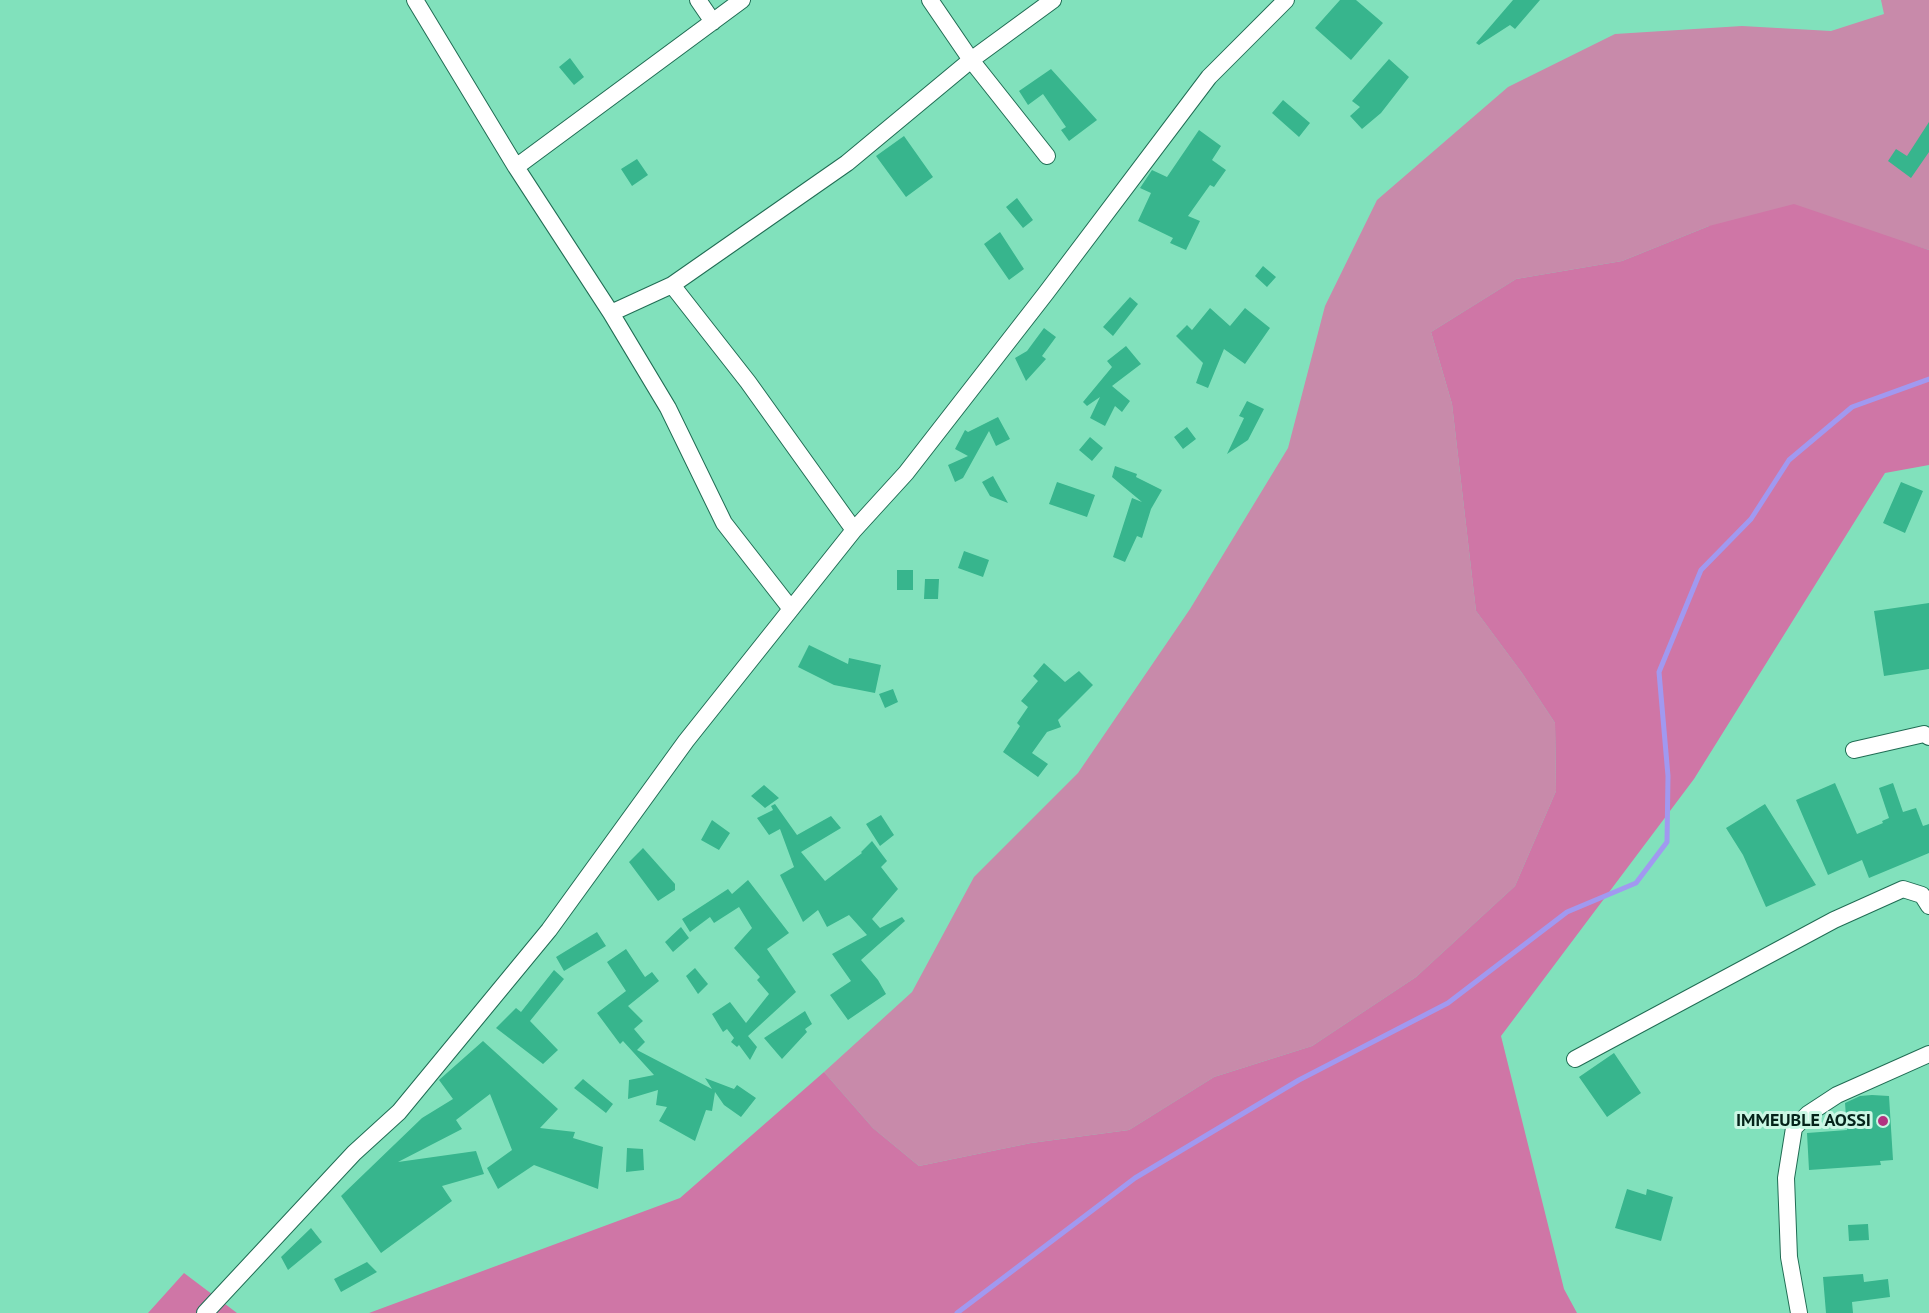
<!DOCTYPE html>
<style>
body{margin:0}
canvas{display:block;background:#81e1bc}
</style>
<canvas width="1929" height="1313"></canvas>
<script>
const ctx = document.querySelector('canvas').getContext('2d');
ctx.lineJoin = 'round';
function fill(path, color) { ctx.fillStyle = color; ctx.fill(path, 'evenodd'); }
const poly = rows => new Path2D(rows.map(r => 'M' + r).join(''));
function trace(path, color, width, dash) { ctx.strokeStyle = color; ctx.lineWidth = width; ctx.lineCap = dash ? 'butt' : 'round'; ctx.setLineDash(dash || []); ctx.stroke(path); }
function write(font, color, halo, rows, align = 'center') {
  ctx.font = font + ' "PT Sans",sans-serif'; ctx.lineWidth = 6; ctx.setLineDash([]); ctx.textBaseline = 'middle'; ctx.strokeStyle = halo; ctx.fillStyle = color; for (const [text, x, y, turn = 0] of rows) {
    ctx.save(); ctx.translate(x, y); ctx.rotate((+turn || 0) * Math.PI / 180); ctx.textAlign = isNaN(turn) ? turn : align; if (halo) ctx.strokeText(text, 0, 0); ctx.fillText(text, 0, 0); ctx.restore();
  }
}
const green = poly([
 [1881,0,1929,0,1929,250,1872,232,1709,226,1622,261,1516,279,1431,332,1452,404,1476,611,1522,673,1555,723,1556,791,1515,886,1416,977,1312,1046,1214,1077,1129,1130,1031,1143,919,1166,873,1128,824,1072,912,992,974,877,1078,773,1190,609,1288,448,1325,306,1377,200,1508,87,1615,34,1742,26,1831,31,1884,14]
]);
const forest = poly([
 [1794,204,1929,250,1929,465,1885,473,1694,779,1501,1036,1564,1289,1577,1313,369,1313,680,1198,824,1072,873,1128,919,1166,1031,1143,1129,1130,1214,1077,1312,1046,1416,977,1515,886,1556,791,1555,723,1522,673,1476,611,1452,404,1431,332,1516,279,1622,261,1709,226],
 [184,1273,237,1313,148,1313]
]);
const stream = poly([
 [957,1313,1135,1178,1299,1080,1448,1003,1567,912,1636,883,1667,842,1668,776,1659,672,1701,570,1751,519,1789,460,1852,407,1929,379]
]);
const building = poly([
 [1340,0,1356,0,1383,23,1351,60,1315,28],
 [1513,0,1540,0,1515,29,1510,25,1479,45,1476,43],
 [570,58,584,77,574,85,559,67],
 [1389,59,1409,77,1381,113,1362,129,1350,116,1360,107,1352,101],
 [1051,69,1097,120,1069,141,1061,130,1066,127,1043,94,1028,105,1019,91],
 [1283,100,1310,123,1299,137,1272,113],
 [1929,122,1929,152,1911,178,1888,161,1896,149,1907,156],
 [1199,130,1221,146,1212,160,1226,170,1214,187,1210,185,1188,216,1200,221,1186,250,1170,243,1173,238,1138,221,1151,193,1140,188,1152,170,1167,177],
 [904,136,933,177,906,197,876,156],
 [637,159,648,175,632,186,621,169],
 [1017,198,1033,220,1023,228,1006,207],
 [1000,232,1024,269,1009,280,984,244],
 [1263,266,1276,277,1267,287,1255,276],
 [1130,297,1138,304,1113,336,1103,327],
 [1210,308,1230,326,1245,308,1270,328,1245,364,1224,349,1208,388,1196,383,1203,363,1176,336,1187,325,1192,330],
 [1044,328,1056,337,1042,356,1046,359,1026,381,1015,358,1027,351],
 [1126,346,1141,364,1112,386,1130,401,1122,412,1115,406,1105,426,1090,418,1100,397,1087,406,1083,402,1112,367,1107,361],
 [1247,401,1264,409,1248,440,1227,454,1244,418,1239,416],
 [998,417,1010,439,996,446,989,431,963,478,955,482,948,465,968,456,955,449,965,430,968,432],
 [1187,427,1196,439,1183,449,1174,437],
 [1090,437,1103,448,1092,461,1079,450],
 [1115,466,1137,474,1136,477,1162,490,1151,509,1142,538,1137,536,1125,562,1113,557,1132,498,1142,502,1112,477],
 [993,476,1008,503,990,496,982,482],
 [1057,482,1095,495,1087,517,1049,504],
 [1901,482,1923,491,1905,533,1883,523],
 [964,551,989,560,983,577,958,568],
 [897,570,913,570,913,590,897,590],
 [925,579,939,579,938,599,924,599],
 [1929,603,1929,669,1884,676,1874,611],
 [809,645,848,664,849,658,881,665,875,693,834,685,798,667],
 [1044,663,1065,682,1079,671,1093,685,1058,720,1061,727,1047,732,1032,753,1048,764,1038,777,1003,752,1020,726,1017,723,1028,707,1021,701,1038,681,1033,676],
 [893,689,898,702,885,708,879,694],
 [1835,783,1857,834,1883,823,1882,821,1889,818,1879,788,1893,783,1903,812,1916,808,1923,826,1929,824,1929,853,1869,878,1862,860,1828,875,1796,800],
 [764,785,779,798,765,808,751,796],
 [775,804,797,835,831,816,841,828,801,852,825,881,862,853,861,852,872,841,887,861,881,867,898,889,872,919,880,928,902,917,905,921,861,960,878,980,886,994,848,1020,830,995,851,981,832,954,867,935,849,915,827,927,818,910,803,922,780,875,794,867,780,829,769,835,757,818,773,810,771,806],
 [1765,804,1816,885,1766,907,1743,855,1726,828],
 [881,815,894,835,880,846,866,824],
 [712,820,730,833,719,850,701,840],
 [643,848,675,884,675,890,658,901,629,862],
 [748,880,789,933,767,949,796,992,748,1036,757,1047,750,1060,739,1045,737,1047,731,1042,734,1038,727,1029,723,1032,712,1014,730,1002,746,1023,769,994,757,980,760,977,734,948,752,928,739,907,714,923,710,917,690,932,682,919,728,889,732,894],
 [681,927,689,938,673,952,665,942],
 [597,932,606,946,564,971,556,957],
 [626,949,645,977,652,972,659,981,628,1006,643,1021,634,1029,645,1042,637,1050,712,1089,705,1078,734,1089,737,1085,756,1098,741,1117,724,1105,715,1092,712,1111,706,1110,695,1141,659,1121,667,1107,656,1105,658,1090,628,1099,629,1080,654,1075,623,1041,620,1044,597,1013,626,991,607,962],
 [695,968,708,984,698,994,686,976],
 [554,970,564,979,530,1021,558,1050,543,1064,496,1028,516,1008,521,1012],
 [805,1011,812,1024,805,1029,807,1032,782,1059,764,1038],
 [483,1041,558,1109,540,1128,575,1132,573,1138,603,1147,598,1189,534,1165,498,1189,487,1168,512,1150,490,1094,456,1120,462,1129,398,1162,476,1151,484,1174,442,1186,452,1201,381,1253,341,1196,422,1118,453,1099,439,1080],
 [1614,1053,1641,1093,1607,1117,1579,1077],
 [583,1079,613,1104,606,1113,574,1088],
 [1872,1095,1889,1096,1893,1160,1880,1161,1881,1165,1809,1170,1807,1133,1847,1130,1845,1103,1860,1096],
 [627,1148,643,1149,644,1170,626,1172],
 [1627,1189,1646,1195,1647,1189,1673,1197,1661,1241,1615,1228],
 [1868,1224,1869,1240,1849,1241,1848,1225],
 [311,1228,322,1242,288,1270,281,1257],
 [367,1262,377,1272,341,1292,334,1279],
 [1863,1274,1864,1282,1888,1279,1890,1297,1852,1302,1853,1313,1826,1313,1823,1277]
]);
const minor = poly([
 [415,0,516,167,611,313,668,408,724,523,791,609],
 [698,0,713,22],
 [930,0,971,60,1047,156],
 [516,167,742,0],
 [672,285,748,382,854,530],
 [611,313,672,285,847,163,971,60,1053,0],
 [1854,750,1924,734,1929,737],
 [1575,1059,1834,920,1903,889,1922,895,1929,906],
 [205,1313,354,1153,399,1112,549,930,686,741,854,530,906,473,1046,293,1209,77,1286,0],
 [1799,1313,1789,1257,1786,1178,1794,1128,1808,1114,1837,1095,1929,1054]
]);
const markers = [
 [1883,1121,6,"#b23381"]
];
const poiNames = [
 ["IMMEUBLE AOSSI",1871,1121]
];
fill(green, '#c88aaa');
fill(forest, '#cf76a6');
trace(stream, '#a199f0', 5);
fill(building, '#37b58d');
trace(minor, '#206d54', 18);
trace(minor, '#fff', 16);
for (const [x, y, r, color] of markers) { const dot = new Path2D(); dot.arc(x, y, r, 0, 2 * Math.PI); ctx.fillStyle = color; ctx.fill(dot); trace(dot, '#caf7e4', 2); }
write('bold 18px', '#042319', '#caf7e4', poiNames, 'right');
</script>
